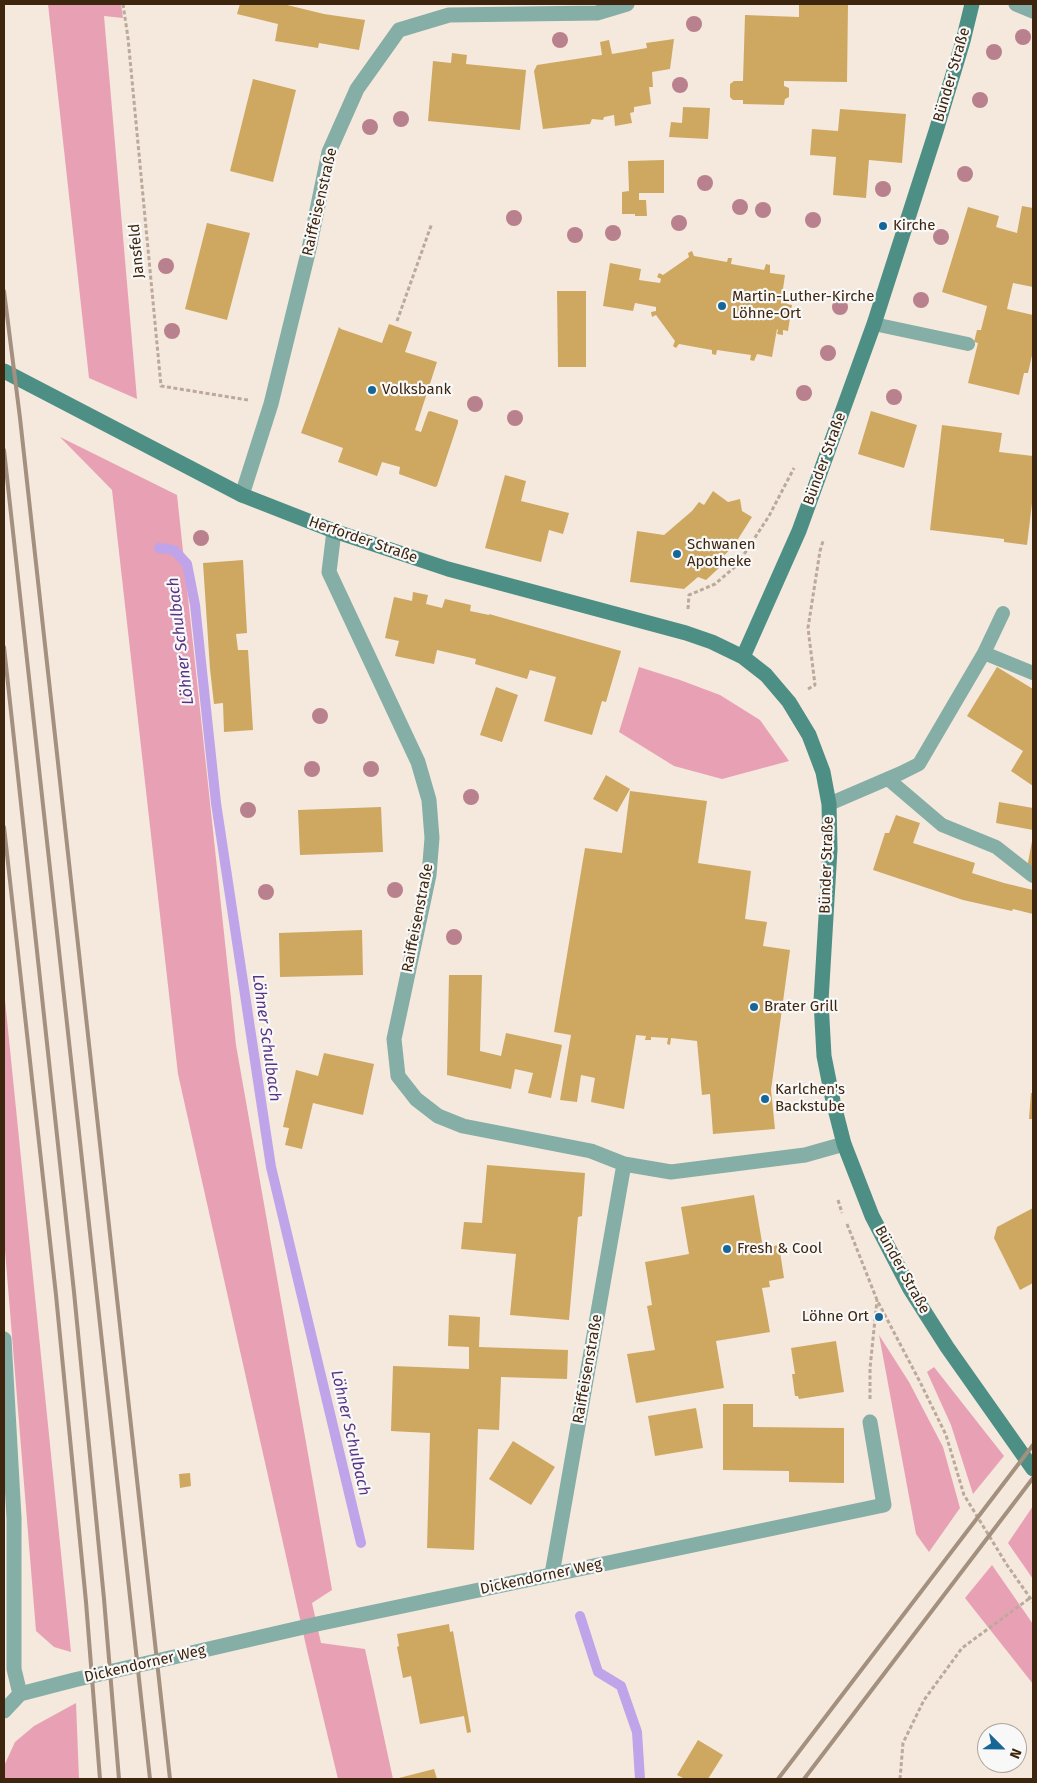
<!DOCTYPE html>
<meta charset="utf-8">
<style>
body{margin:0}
#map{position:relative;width:1037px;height:1783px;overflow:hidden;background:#f5e8dd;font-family:"Fira Sans",sans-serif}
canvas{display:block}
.frame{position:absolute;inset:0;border:5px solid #3e250d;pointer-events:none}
.north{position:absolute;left:977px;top:1723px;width:50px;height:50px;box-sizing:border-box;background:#f8f8f8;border:1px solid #aea49a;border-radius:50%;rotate:113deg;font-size:14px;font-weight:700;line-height:20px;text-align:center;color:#3e250d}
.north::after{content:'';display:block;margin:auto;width:18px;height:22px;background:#166798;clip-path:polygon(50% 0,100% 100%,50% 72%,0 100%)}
</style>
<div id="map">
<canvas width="1037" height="1783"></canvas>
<div class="frame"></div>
<div class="north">N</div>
</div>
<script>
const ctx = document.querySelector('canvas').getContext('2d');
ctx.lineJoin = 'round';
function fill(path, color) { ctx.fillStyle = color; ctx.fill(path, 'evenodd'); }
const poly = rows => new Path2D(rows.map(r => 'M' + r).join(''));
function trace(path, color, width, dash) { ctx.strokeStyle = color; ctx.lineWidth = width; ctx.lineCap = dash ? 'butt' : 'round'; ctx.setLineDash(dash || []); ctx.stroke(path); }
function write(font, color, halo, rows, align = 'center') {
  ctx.font = font + ' "Fira Sans",sans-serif'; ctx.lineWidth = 4.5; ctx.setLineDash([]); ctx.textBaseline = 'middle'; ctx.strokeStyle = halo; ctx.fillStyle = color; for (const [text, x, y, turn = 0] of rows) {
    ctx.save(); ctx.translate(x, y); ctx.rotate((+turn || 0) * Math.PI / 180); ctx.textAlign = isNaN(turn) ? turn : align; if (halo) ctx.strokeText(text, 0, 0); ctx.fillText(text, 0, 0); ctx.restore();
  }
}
const green = poly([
 [48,4,121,4,123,18,104,16,137,399,89,378],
 [60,437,177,495,236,1045,332,1590,312,1603,321,1643,365,1649,393,1779,338,1779,307,1650,178,1074,112,490],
 [639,667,680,680,720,695,760,720,789,761,722,779,674,766,619,732],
 [4,991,6,1010,71,1652,54,1647,36,1631,4,1238],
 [879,1335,909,1382,943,1447,960,1508,929,1552,916,1534],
 [934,1367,1004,1456,973,1494,951,1425,927,1372],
 [1033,1506,1033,1579,1008,1543],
 [992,1565,1033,1624,1033,1684,965,1598],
 [76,1703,79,1779,4,1779,4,1766,15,1742,34,1726]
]);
const stream = poly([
 [159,548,174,550,187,564,195,605,216,803,271,1167,361,1543],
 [580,1616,598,1672,621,1686,637,1732,640,1779]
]);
const building = poly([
 [240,4,287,4,287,5,324,14,365,20,359,50,319,43,318,48,275,41,278,24,237,14],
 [799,4,848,4,847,82,784,81,784,86,789,88,789,97,785,99,784,105,743,104,743,100,733,100,730,97,730,84,734,81,743,81,745,15,799,17],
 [674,39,670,69,652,72,653,87,649,87,651,104,634,107,634,112,630,113,632,123,615,126,614,115,604,117,603,120,592,119,590,124,543,129,534,71,537,65,602,55,600,42,609,40,612,54,647,48,646,43],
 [452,53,467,55,466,64,526,70,520,130,428,121,433,61,451,63],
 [253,79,296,90,273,182,230,171],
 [683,107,710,108,708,139,669,137,671,122,682,123],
 [840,109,906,114,902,163,869,160,866,198,833,195,836,157,810,155,812,129,838,131],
 [664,160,664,193,639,193,639,200,646,200,647,216,635,216,635,214,622,214,622,192,629,191,628,161],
 [1022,206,1033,208,1033,287,1013,283,1007,309,1033,315,1033,351,1028,373,1024,373,1019,395,968,383,978,343,974,342,977,330,981,330,987,306,942,292,968,207,999,216,996,227,1017,233],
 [207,223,250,233,227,320,185,309],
 [692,251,694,256,727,262,728,258,732,258,731,264,764,270,766,264,770,265,770,273,785,275,781,303,782,304,783,299,788,299,787,304,792,305,788,331,783,330,783,335,777,334,778,330,777,329,772,357,757,354,754,361,750,360,751,355,717,350,716,355,712,354,712,350,679,344,676,348,673,346,675,341,656,315,652,317,651,312,656,311,656,307,635,303,633,311,603,306,610,263,641,269,639,280,660,283,661,279,657,277,659,273,663,275,689,257,688,253],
 [557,291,586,291,586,367,558,367],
 [389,324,412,332,405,352,437,362,415,430,421,432,428,412,430,411,458,420,458,423,437,486,435,487,399,474,400,467,382,462,377,476,338,462,343,448,301,433,339,327,341,329,382,343],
 [871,411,917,425,904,468,858,454],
 [942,425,1002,433,999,452,1033,456,1033,495,1027,545,1004,542,1004,539,930,530],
 [505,475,526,481,521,501,569,513,563,534,549,530,541,562,485,548],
 [713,491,728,502,740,499,742,511,752,517,733,547,719,560,720,567,706,580,698,577,684,589,630,582,637,531,664,535,692,511,699,502,704,505],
 [243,560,247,633,236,634,238,650,248,650,253,730,224,732,223,703,214,704,210,669,203,563],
 [413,592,428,595,426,604,442,608,445,599,471,605,470,611,489,615,489,614,621,651,606,702,602,701,592,735,544,721,556,677,530,670,527,679,475,664,476,659,437,650,434,664,395,656,399,641,385,638,394,597,412,601],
 [997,667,1033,689,1033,786,1011,771,1023,751,967,716],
 [496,687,518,695,502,742,480,735],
 [606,775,630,789,617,812,593,799],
 [630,791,707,801,698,863,751,871,745,919,767,922,763,946,790,950,771,1090,775,1129,713,1134,710,1094,702,1095,697,1041,671,1038,670,1045,667,1044,668,1038,651,1037,651,1040,645,1040,646,1036,636,1035,624,1109,591,1102,595,1078,581,1075,577,1102,560,1100,571,1035,554,1032,585,848,622,853],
 [999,802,1033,808,1033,830,996,823],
 [381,807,383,852,300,855,298,810],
 [896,815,920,823,913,843,975,863,972,873,1004,883,1033,890,1033,914,1013,909,1012,911,963,900,873,870,885,833,889,833],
 [1032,841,1033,841,1033,869,1027,868],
 [362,930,363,975,280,977,279,933],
 [449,975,482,975,480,1051,501,1056,506,1033,562,1045,551,1098,528,1093,533,1073,515,1069,511,1089,447,1075],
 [324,1053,374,1064,363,1115,313,1103,302,1149,285,1145,289,1128,283,1127,296,1070,318,1076],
 [1031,1093,1033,1093,1033,1119,1029,1119],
 [487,1165,585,1173,582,1216,578,1217,569,1320,510,1315,516,1254,461,1249,464,1222,482,1223],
 [754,1195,763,1248,779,1245,784,1278,769,1281,770,1287,762,1288,770,1332,716,1341,724,1388,636,1403,627,1354,655,1350,647,1306,652,1305,645,1262,689,1254,681,1207],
 [1033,1208,1033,1283,1020,1290,994,1238,997,1227],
 [449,1315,480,1317,479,1347,568,1350,567,1379,501,1377,499,1430,478,1429,474,1550,427,1548,430,1433,391,1431,393,1366,469,1369,469,1347,448,1346],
 [836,1341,844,1392,799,1399,798,1396,795,1396,792,1374,795,1374,791,1348],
 [723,1404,753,1404,753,1427,844,1428,844,1483,789,1482,789,1471,723,1470],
 [696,1408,703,1448,655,1456,648,1416],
 [513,1441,555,1467,531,1505,489,1479],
 [190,1473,191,1486,180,1488,179,1474],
 [449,1624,450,1632,453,1631,471,1732,467,1733,464,1716,420,1724,411,1676,403,1678,397,1647,399,1646,397,1634],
 [698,1740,723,1755,708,1779,685,1779,677,1775],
 [434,1769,437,1779,395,1779]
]);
const path = poly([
 [123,4,128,38,161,386,248,400],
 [397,321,432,223],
 [688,609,689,595,715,584,737,565,769,516,794,468],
 [808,689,815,685,808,628,820,551,823,541],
 [838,1200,842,1213],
 [847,1224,877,1300,920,1382,946,1435,964,1495,1007,1565,1033,1602],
 [870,1399,870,1368,877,1300],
 [900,1779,903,1743,924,1700,962,1648,1030,1598]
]);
const lane = poly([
 [874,324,968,344],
 [984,653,1033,673],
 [888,779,942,825,996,847,1033,876],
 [829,804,901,773,919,764,984,653,1003,613]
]);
const street = poly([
 [1016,4,1033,11],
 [242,495,271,404,309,249,329,152,357,89,399,30,449,15,597,13,627,4],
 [334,531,329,572,418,762,429,800,432,838,429,875,394,1039,398,1076,416,1099,438,1116,463,1126,591,1151,624,1164,671,1172,805,1155,844,1144],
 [4,1339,14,1518,14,1669,20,1694],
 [552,1574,624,1164],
 [4,1711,20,1694,74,1680,317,1624,884,1505,870,1422]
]);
const secondary = poly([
 [4,371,242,495,334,531,448,569,686,633,712,642,743,657,766,675,789,702,809,735,823,772,829,804,830,849,821,1001,824,1056,833,1101,844,1144,872,1216,910,1289,947,1347,1033,1469],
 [743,657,799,531,874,324,936,131,963,41,972,4]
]);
const rail = poly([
 [4,291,20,418,170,1779],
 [4,450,150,1779],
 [4,647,74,1292,104,1599,119,1779],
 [4,827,56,1295,86,1602,100,1779],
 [778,1779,1033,1445],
 [804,1779,1033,1478]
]);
const trees = [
 [694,24],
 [1023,37],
 [560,40],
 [994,52],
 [680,85],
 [980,100],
 [401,119],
 [370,127],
 [965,174],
 [705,183],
 [883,189],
 [740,207],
 [763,210],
 [514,218],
 [813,220],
 [679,223],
 [613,233],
 [575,235],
 [941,237],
 [166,266],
 [921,300],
 [840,307],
 [172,331],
 [828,353],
 [804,393],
 [894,397],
 [475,404],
 [515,418],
 [201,538],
 [320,716],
 [312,769],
 [371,769],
 [471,797],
 [248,810],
 [395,890],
 [266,892],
 [454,937]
];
const markers = [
 [883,226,5,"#166798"],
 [722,306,5,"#166798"],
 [372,390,5,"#166798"],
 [677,554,5,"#166798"],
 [754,1007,5,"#166798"],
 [765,1099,5,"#166798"],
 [727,1249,5,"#166798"],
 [879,1317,5,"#166798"]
];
const streetNames = [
 ["Bünder Straße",952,75,-74],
 ["Raiffeisenstraße",320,202,-77],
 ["Jansfeld",137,251,-95],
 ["Bünder Straße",825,459,-70],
 ["Herforder Straße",363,540,19],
 ["Bünder Straße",827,865,-88],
 ["Raiffeisenstraße",418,918,-79],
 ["Bünder Straße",902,1270,61],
 ["Raiffeisenstraße",588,1369,-80],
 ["Dickendorner Weg",541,1577,-12],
 ["Dickendorner Weg",145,1664,-13]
];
const poiNames = [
 ["Kirche",893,226],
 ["Martin-Luther-Kirche",732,297],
 ["Löhne-Ort",732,314],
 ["Volksbank",382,390],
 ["Schwanen",687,545],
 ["Apotheke",687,562],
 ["Brater Grill",764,1007],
 ["Karlchen's",775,1090],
 ["Backstube",775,1107],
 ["Fresh & Cool",737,1249],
 ["Löhne Ort",869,1317,"right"]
];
const waterNames = [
 ["Löhner Schulbach",181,641,-97],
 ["Löhner Schulbach",266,1038,82],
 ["Löhner Schulbach",350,1433,77]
];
fill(green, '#e8a1b4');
trace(stream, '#bfa4e9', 10);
fill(building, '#cea861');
trace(path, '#bbaa9b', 3, [4, 2.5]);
trace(lane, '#84aea6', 14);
trace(street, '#84aea6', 15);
trace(secondary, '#4d8f85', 15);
trace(rail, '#a3907f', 4);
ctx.fillStyle = '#b9808d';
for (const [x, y] of trees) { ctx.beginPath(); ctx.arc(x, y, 8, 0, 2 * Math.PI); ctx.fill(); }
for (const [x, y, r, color] of markers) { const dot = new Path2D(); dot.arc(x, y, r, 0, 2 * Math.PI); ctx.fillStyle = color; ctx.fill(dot); trace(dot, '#f8f8f8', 2); }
write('15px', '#3e250d', '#f8f8f8', streetNames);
write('15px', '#3e250d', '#f8f8f8', poiNames, 'left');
write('italic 16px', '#583383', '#f8f8f8', waterNames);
</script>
